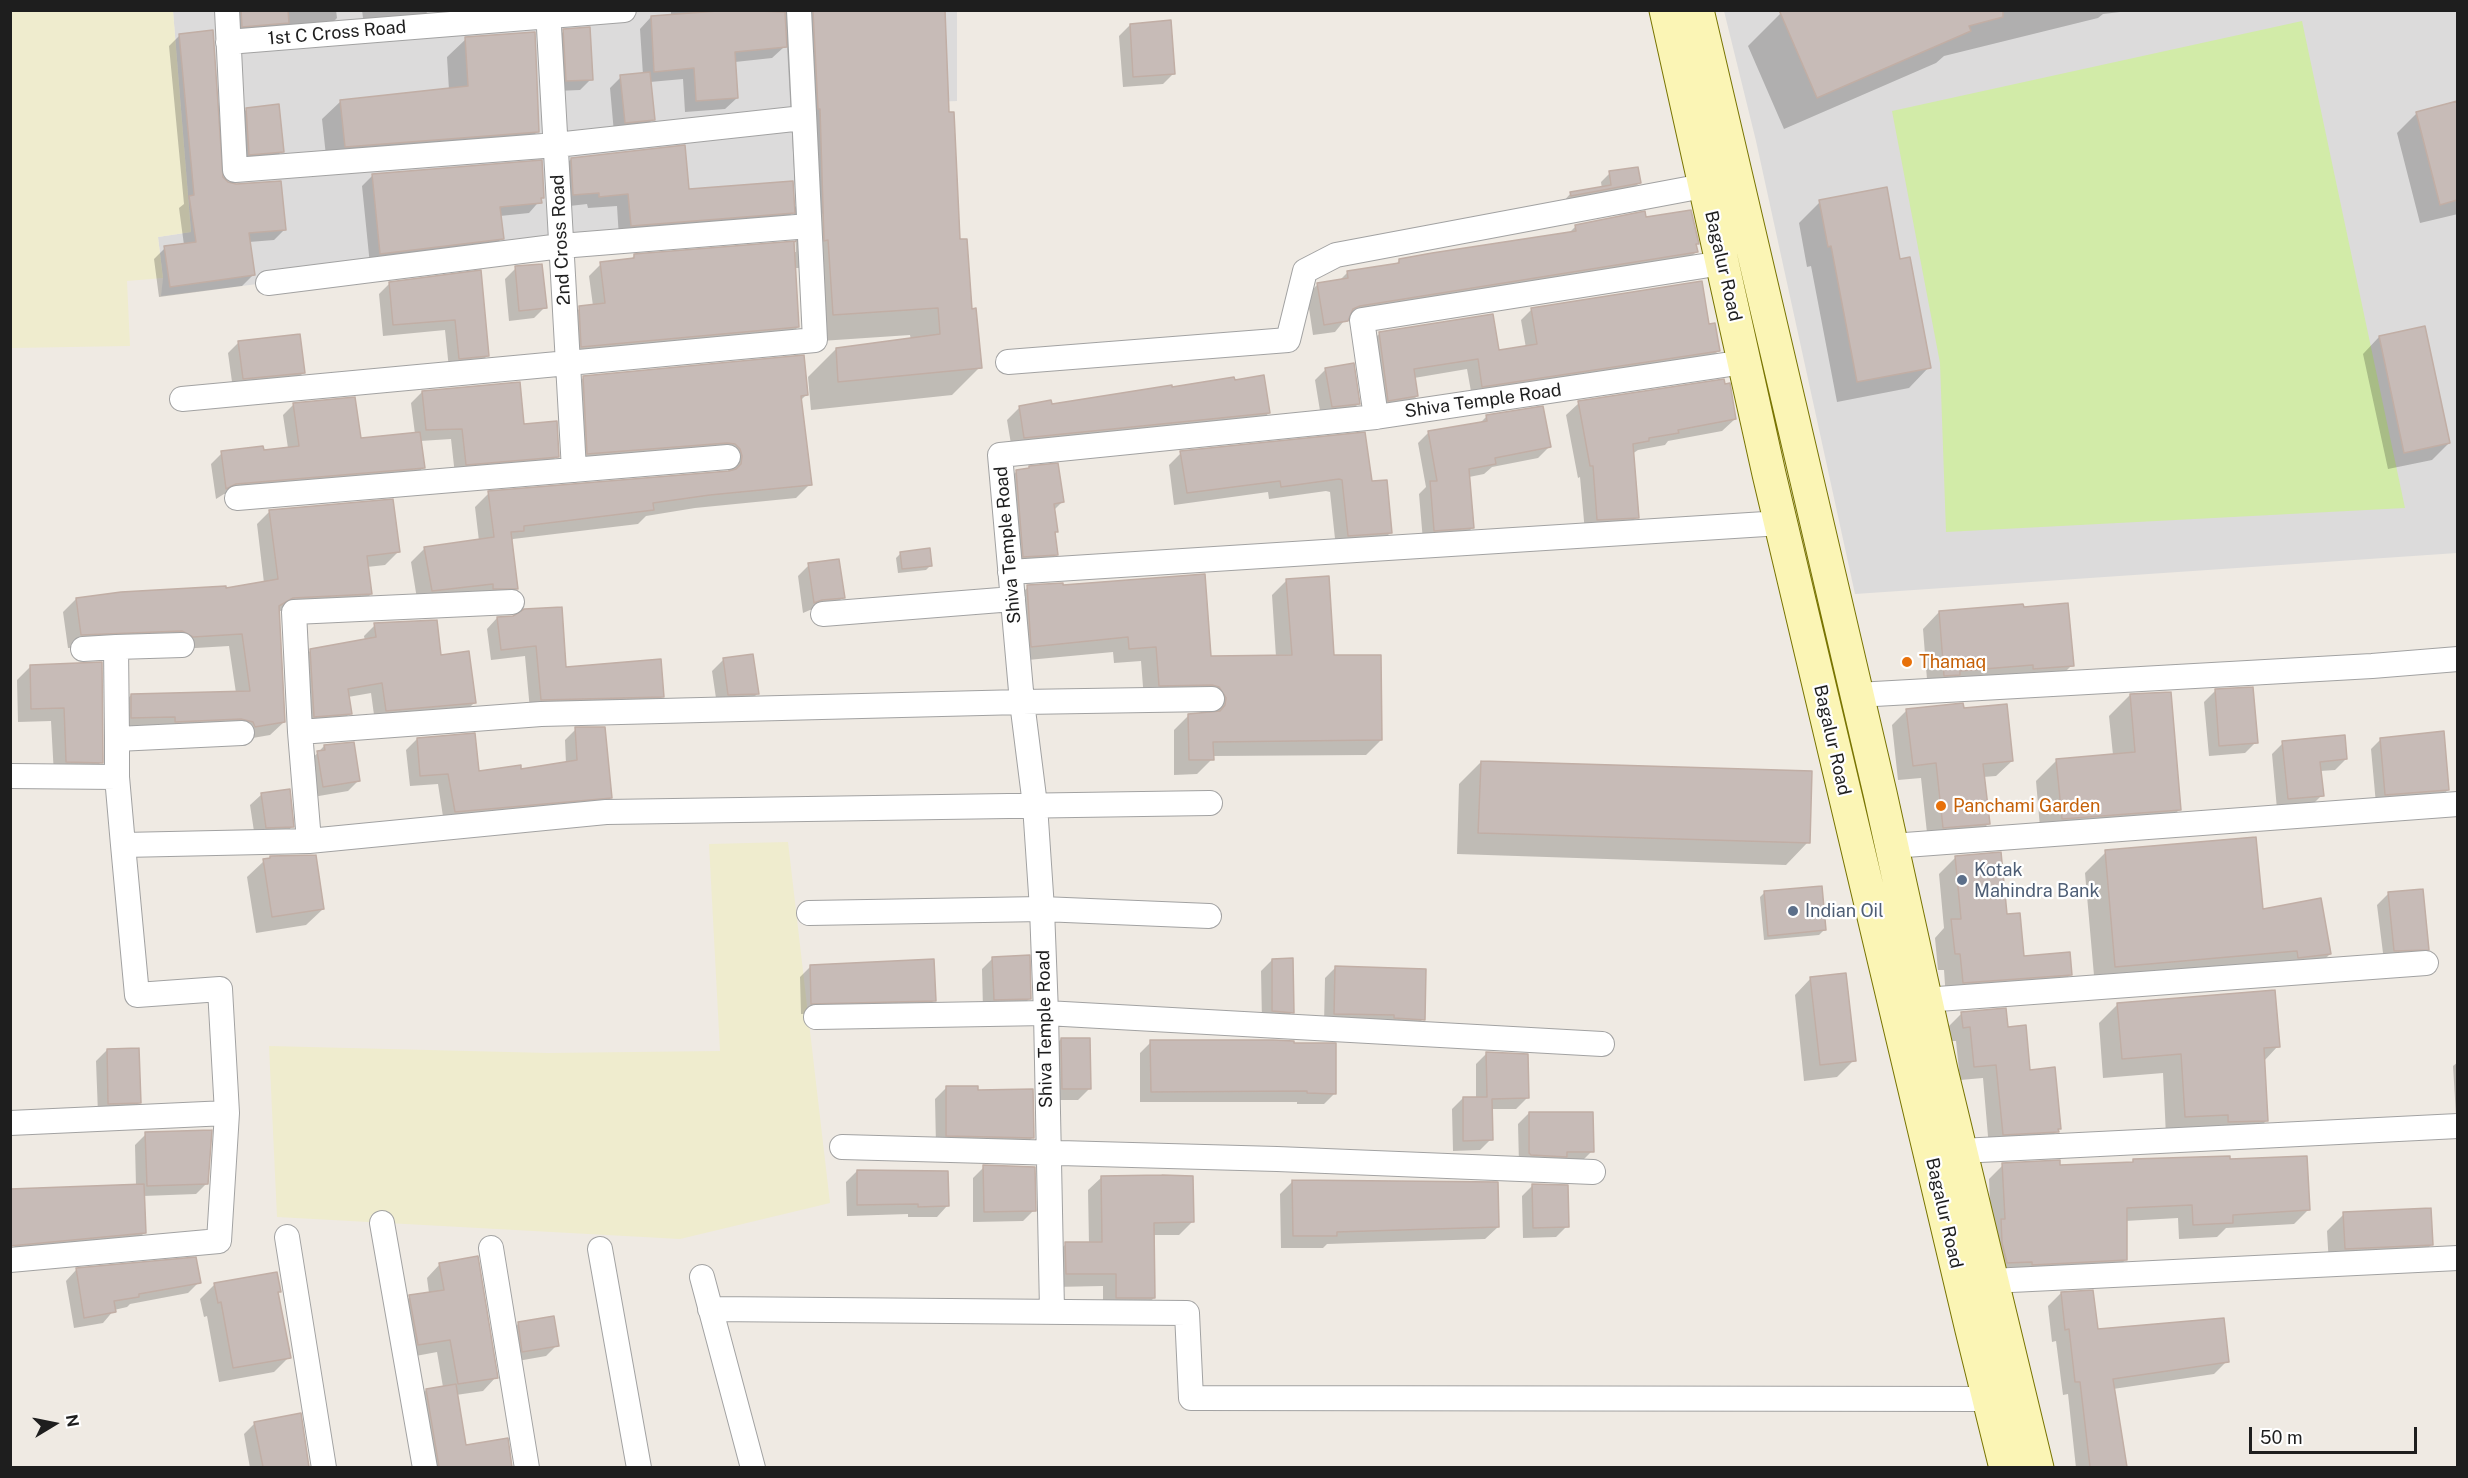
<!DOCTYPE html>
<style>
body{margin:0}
#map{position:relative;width:2468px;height:1478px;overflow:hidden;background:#efeae3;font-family:"Public Sans",sans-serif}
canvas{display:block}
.frame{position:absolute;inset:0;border:12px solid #1e1e1e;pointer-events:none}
.north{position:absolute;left:24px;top:1394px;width:60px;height:60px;-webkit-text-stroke:4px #fff;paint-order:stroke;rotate:80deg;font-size:16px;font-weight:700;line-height:24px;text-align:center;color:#1e1e1e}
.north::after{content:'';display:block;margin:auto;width:21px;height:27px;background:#1e1e1e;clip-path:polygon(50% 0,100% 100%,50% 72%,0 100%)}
.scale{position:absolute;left:2249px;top:1427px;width:168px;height:27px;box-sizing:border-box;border:3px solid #1e1e1e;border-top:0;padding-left:8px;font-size:18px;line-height:21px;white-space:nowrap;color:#1e1e1e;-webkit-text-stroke:4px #fff;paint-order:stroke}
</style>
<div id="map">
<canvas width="2468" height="1478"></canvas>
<div class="frame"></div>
<div class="north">N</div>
<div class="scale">50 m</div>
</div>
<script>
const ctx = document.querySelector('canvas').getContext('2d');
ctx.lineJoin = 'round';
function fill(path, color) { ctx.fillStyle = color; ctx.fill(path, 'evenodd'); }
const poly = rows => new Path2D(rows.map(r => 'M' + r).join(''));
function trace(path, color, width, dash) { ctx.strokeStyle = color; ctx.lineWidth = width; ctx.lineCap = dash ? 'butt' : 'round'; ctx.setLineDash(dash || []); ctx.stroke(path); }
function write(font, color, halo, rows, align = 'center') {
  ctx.font = font + ' "Public Sans",sans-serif'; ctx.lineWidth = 4.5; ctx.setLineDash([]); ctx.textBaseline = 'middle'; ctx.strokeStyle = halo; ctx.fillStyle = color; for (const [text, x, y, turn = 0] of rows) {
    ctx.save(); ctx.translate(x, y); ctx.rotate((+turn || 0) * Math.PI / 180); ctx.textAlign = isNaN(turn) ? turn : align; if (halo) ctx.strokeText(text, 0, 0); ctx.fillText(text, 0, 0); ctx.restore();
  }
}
const residential = poly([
 [173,11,957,11,957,101,820,107,828,213,161,296,163,278,158,237,191,232],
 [1724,11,2457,11,2457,553,1855,594,1756,141]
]);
const farmland = poly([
 [10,11,173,11,191,232,158,237,163,278,127,281,130,346,11,348],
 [788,842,830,1203,680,1239,277,1217,269,1046,548,1053,720,1051,709,844]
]);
const grass = poly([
 [2302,21,2405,508,1946,532,1940,363,1892,111]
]);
const shadow = poly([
 [224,10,336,10,337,18,325,30,231,37],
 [362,10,429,10,420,20,364,26],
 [671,10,781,10,784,47,772,58,735,62,737,98,725,109,685,112,683,79,650,82,653,119,642,130,614,133,610,88,621,77,643,75,640,29,651,17,671,16],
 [785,10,944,10,948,114,959,241,980,367,952,395,811,410,808,377,836,349,911,340,910,335,806,342,801,268,795,268,798,327,786,339,570,359,568,320,580,308,593,306,589,276,601,264,630,260,634,256,796,252,794,211,781,225,619,238,617,206,588,208,587,204,561,207,559,172,571,159,688,190,793,209,796,206],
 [1788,10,2138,10,2103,14,2098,18,1944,56,1936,63,1784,129,1748,46,1781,13],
 [1130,25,1174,73,1163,84,1123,87,1119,36],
 [564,31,591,79,580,90,556,91,553,42],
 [180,35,221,178,285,229,274,240,249,242,253,275,242,286,159,297,154,259,165,248,184,245,179,208,184,204,169,46],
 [466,39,538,131,519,150,327,165,322,119,341,101,449,90,447,57],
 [2458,103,2458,214,2420,223,2397,133,2417,113],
 [247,109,282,151,271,162,238,165,236,120],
 [1610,173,1639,183,1630,192,1562,203,1571,193,1602,189,1601,182],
 [373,175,543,197,529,213,500,216,502,238,491,249,370,265,362,186],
 [1820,202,1899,261,1929,367,1909,388,1837,402,1811,266,1807,267,1799,223],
 [1645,219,1697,243,1695,246,1696,252,1685,263,1348,316,1335,332,1313,335,1307,295,1318,284,1340,280,1348,272,1395,265,1399,261,1568,234,1576,226],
 [516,268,545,307,534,318,509,321,505,279],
 [480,272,488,355,477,366,449,369,445,330,383,336,379,294,390,283],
 [1532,309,1708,325,1718,351,1707,362,1472,397,1467,369,1414,378,1417,396,1406,407,1378,411,1369,344,1380,333,1497,352,1526,348,1521,320],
 [2379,337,2449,443,2432,460,2388,469,2363,354],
 [239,342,303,373,292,384,233,389,228,353],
 [1326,369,1358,404,1347,415,1321,417,1315,380],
 [584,377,807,394,800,401,810,484,796,498,695,508,646,516,638,524,513,539,511,542,516,589,502,603,418,605,411,562,425,548,479,541,475,507,489,493,729,473,726,464,574,468,570,392],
 [422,392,523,426,557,456,546,467,455,475,451,439,420,441,423,468,412,478,224,494,216,499,211,464,222,453,288,448,283,415,294,404,359,439,415,434,411,403],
 [1579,403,1735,419,1722,431,1668,441,1665,445,1638,450,1632,454,1637,517,1624,530,1585,532,1580,477,1578,478,1566,415],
 [1050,406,1269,413,1256,425,1012,450,1007,420,1020,407],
 [1487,416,1549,447,1538,458,1492,467,1484,474,1469,477,1472,528,1462,539,1423,541,1419,494,1426,487,1418,443,1429,432,1480,423],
 [1181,453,1371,483,1390,533,1378,545,1336,548,1330,492,1326,491,1269,499,1268,492,1174,505,1169,465],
 [1016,472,1063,501,1053,511,1057,531,1053,534,1057,554,1046,565,1013,567,1005,483],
 [270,511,399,551,385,565,367,567,371,594,358,607,279,611,284,722,270,735,241,740,118,731,118,709,131,695,236,693,229,646,179,649,168,644,68,648,63,612,76,599,224,589,264,583,257,524],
 [901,553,931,565,926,570,898,573,896,558],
 [809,565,843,597,832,608,810,610,803,613,798,576],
 [1287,580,1381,740,1366,755,1212,756,1212,759,1197,774,1174,775,1174,730,1189,715,1211,713,1204,702,1144,700,1141,661,1114,663,1113,652,1017,661,1013,602,1028,587,1210,657,1276,657,1272,595],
 [1939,612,2072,665,2055,682,1928,692,1923,629],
 [497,618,514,618,564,668,663,696,652,707,530,710,525,656,491,660,487,629],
 [375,625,440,657,474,703,463,714,375,722,371,693,348,697,350,713,339,724,303,727,300,661,311,650,365,641,364,636],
 [723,660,757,694,746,705,717,705,712,671],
 [100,664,101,762,88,775,54,775,51,721,18,722,17,680,30,667],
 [2215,691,2256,742,2245,753,2209,756,2204,702],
 [2130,695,2179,810,2158,831,2041,839,2036,781,2057,760,2113,755,2109,716],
 [1907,710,1962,710,2012,761,1996,776,1983,777,1988,824,1973,839,1928,842,1921,778,1898,780,1892,725],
 [576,729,610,797,599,808,444,823,438,784,410,786,406,750,417,739,478,773,520,771,566,764,565,740],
 [2380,740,2448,790,2438,799,2376,804,2371,749],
 [2283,743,2346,759,2335,770,2320,771,2322,795,2311,806,2277,809,2272,754],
 [324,746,359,780,348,791,313,797,307,764],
 [1481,762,1808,842,1786,865,1457,854,1459,784],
 [261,795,292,827,281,837,255,838,250,805],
 [2106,852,2261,910,2330,954,2309,975,2095,987,2085,873],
 [1956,857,2005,916,2022,958,2071,974,2054,991,1946,999,1944,970,1938,970,1935,938,1944,928,1939,874],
 [264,861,323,909,306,925,256,933,247,877],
 [1765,892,1824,930,1819,935,1764,940,1760,897],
 [2388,894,2428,949,2417,960,2384,961,2377,905],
 [993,958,1030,998,1019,1009,983,1010,982,969],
 [1272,960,1292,1012,1282,1023,1262,1022,1261,971],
 [811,966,934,1000,923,1011,801,1014,800,977],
 [1336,967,1423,1019,1412,1030,1324,1024,1325,978],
 [1811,978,1854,1060,1837,1077,1804,1081,1795,995],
 [2118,1004,2278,1046,2264,1061,2267,1120,2247,1140,2166,1136,2163,1073,2103,1078,2099,1023],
 [1962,1013,2006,1028,2060,1128,2043,1145,1989,1148,1983,1078,1960,1080,1956,1041,1949,1041,1948,1027],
 [1061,1039,1089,1089,1078,1100,1051,1100,1050,1050],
 [1151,1042,1335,1093,1324,1104,1297,1104,1297,1102,1140,1102,1140,1053],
 [107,1050,140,1102,129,1113,98,1114,96,1061],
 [1487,1053,1527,1098,1516,1109,1491,1109,1491,1139,1480,1150,1453,1151,1452,1109,1463,1098,1476,1098,1476,1064],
 [2458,1062,2458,1131,2457,1131,2453,1066],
 [946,1088,977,1091,1033,1137,1022,1148,936,1146,935,1099],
 [1529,1113,1592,1151,1581,1162,1519,1164,1518,1124],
 [146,1134,207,1183,196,1194,143,1196,144,1233,133,1244,17,1254,13,1242,136,1186,135,1145],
 [2176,1159,2308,1210,2294,1224,2226,1228,2217,1237,2179,1239,2178,1218,2125,1221,2126,1259,2112,1274,1993,1277,1989,1179,2003,1165,2059,1167],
 [984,1167,1034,1210,1023,1221,973,1222,973,1178],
 [857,1171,947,1206,937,1217,908,1217,908,1214,847,1216,846,1182],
 [1102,1177,1192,1222,1179,1235,1153,1235,1154,1298,1140,1311,1103,1311,1103,1286,1053,1287,1052,1257,1066,1244,1089,1244,1088,1190],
 [1292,1182,1498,1227,1485,1239,1327,1244,1323,1248,1281,1248,1280,1194],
 [1533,1185,1567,1226,1556,1237,1523,1238,1522,1196],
 [2344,1214,2432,1244,2415,1261,2329,1265,2327,1231],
 [440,1264,496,1377,483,1391,456,1395,465,1447,506,1440,511,1468,427,1468,415,1401,426,1390,443,1387,437,1352,405,1358,396,1310,410,1297,429,1293,427,1278],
 [76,1270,199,1282,188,1293,130,1304,127,1307,114,1310,103,1323,74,1328,66,1281],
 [215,1284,279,1291,277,1293,289,1357,274,1372,219,1382,207,1316,204,1317,200,1299],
 [2061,1293,2096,1331,2227,1361,2214,1374,2113,1389,2125,1468,2076,1468,2068,1394,2063,1395,2056,1341,2052,1342,2048,1306],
 [518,1324,557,1345,546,1356,512,1362,507,1335],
 [300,1415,308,1468,250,1468,244,1434,255,1423]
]);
const building = poly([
 [241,10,288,10,289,23,242,27,241,10],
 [731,10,785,12,787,47,735,52,738,98,696,101,694,68,654,72,651,16,731,10],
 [945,10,949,112,954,112,960,239,967,239,972,309,976,308,982,368,838,382,836,348,940,334,938,308,833,315,828,240,824,241,820,109,818,109,813,11,945,10],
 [1779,10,2003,10,2003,17,1969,26,1971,31,1817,98,1779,10],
 [1171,20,1175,74,1133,77,1130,24,1171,20],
 [590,27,593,80,566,81,563,29,590,27],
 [213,30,223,177,228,182,236,184,281,181,286,230,249,233,255,275,170,287,164,246,196,242,189,196,194,195,179,34,213,30],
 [535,32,539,132,345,147,340,100,468,86,465,37,535,32],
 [650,72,655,120,625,123,620,75,650,72],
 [2457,101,2457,200,2440,205,2416,112,2457,101],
 [279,104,284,152,249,155,246,108,279,104],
 [685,145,689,189,793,181,795,213,631,226,628,194,599,197,599,193,573,195,571,158,685,145],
 [542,160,544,198,541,198,542,203,500,207,504,239,380,254,372,174,542,160],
 [1638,167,1641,183,1571,196,1570,192,1611,185,1609,171,1638,167],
 [1887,187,1900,259,1910,257,1931,368,1857,382,1831,246,1828,247,1819,200,1887,187],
 [1691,210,1699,244,1696,244,1698,252,1360,306,1353,309,1348,321,1324,325,1317,283,1348,278,1347,271,1399,263,1399,259,1432,253,1576,231,1575,225,1645,211,1646,217,1691,210],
 [796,241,794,242,799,327,581,347,579,306,605,303,600,262,634,258,634,254,796,241],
 [542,264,547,308,519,311,515,266,542,264],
 [481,270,489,356,459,359,455,320,393,325,389,282,481,270],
 [1702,281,1709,324,1715,323,1720,351,1482,387,1478,359,1414,369,1418,396,1388,401,1379,332,1493,314,1499,350,1537,344,1531,308,1702,281],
 [2425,326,2450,443,2404,453,2379,336,2425,326],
 [300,334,305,373,243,379,238,341,300,334],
 [804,355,808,395,801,396,812,485,710,495,653,503,654,510,524,526,524,531,511,532,518,589,493,589,493,584,432,591,424,547,494,537,488,491,729,471,736,469,741,464,742,456,740,449,735,444,727,443,587,454,583,376,804,355],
 [1354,363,1360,404,1332,407,1325,368,1354,363],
 [1264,375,1270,413,1024,438,1019,406,1051,400,1052,404,1172,385,1172,387,1234,377,1235,380,1264,375],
 [1724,379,1725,384,1730,383,1736,419,1678,430,1679,433,1649,438,1649,441,1633,444,1639,518,1597,520,1593,466,1590,466,1578,401,1724,379],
 [520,382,524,424,557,421,559,457,466,465,462,429,426,430,422,391,520,382],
 [355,397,361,438,420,432,425,468,236,484,226,489,221,451,263,446,264,450,299,446,293,403,355,397],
 [1543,406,1551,447,1495,458,1496,464,1469,469,1474,528,1434,531,1430,481,1437,481,1428,431,1487,421,1486,415,1543,406],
 [1365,432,1372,481,1387,480,1392,533,1348,536,1342,480,1339,479,1281,487,1280,481,1187,493,1180,451,1365,432],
 [1058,463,1064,502,1054,504,1058,532,1055,532,1058,555,1023,557,1016,470,1029,468,1029,466,1058,463],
 [393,499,400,552,367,556,372,594,293,598,279,606,285,722,255,727,253,722,241,719,175,722,175,717,131,718,131,694,250,691,242,634,193,637,182,631,81,635,76,598,121,592,226,586,226,588,278,579,269,510,393,499],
 [930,548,932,566,902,569,900,552,930,548],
 [839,559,845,598,822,600,814,603,808,563,839,559],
 [1205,574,1211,656,1292,655,1286,579,1329,576,1334,655,1381,655,1382,740,1213,742,1214,760,1189,760,1188,714,1220,711,1225,705,1226,698,1219,687,1212,685,1159,686,1156,647,1129,649,1128,637,1031,647,1027,585,1063,583,1063,585,1205,574],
 [2068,603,2074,666,2033,669,2033,665,1960,671,1960,675,1944,676,1939,611,2023,604,2024,607,2068,603],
 [562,607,566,667,661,659,664,697,541,700,536,646,501,650,497,617,513,616,524,609,562,607],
 [437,620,441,655,469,651,476,703,386,711,382,683,348,689,352,714,314,717,310,649,376,637,374,623,437,620],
 [753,654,759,694,728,695,723,658,753,654],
 [102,662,103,763,66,762,64,708,31,709,30,665,102,662],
 [2253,687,2258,743,2219,746,2215,689,2253,687],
 [2171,692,2181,810,2062,819,2056,759,2135,752,2130,694,2171,692],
 [1963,703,1964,708,2007,704,2013,761,1983,764,1990,824,1943,828,1936,763,1913,766,1906,709,1963,703],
 [575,727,605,727,612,798,455,812,448,774,420,776,417,738,475,733,479,771,521,765,521,769,577,760,575,727],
 [2444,731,2449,790,2385,795,2380,738,2444,731],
 [2345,735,2347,759,2320,762,2324,796,2288,799,2282,741,2345,735],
 [354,742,360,781,323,787,317,751,325,750,324,745,354,742],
 [1481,761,1812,771,1810,843,1478,833,1481,761],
 [290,789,294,827,266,828,261,793,290,789],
 [2256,837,2263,909,2321,898,2331,954,2298,958,2297,951,2115,967,2105,850,2256,837],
 [2001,852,2007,914,2020,913,2024,956,2070,952,2072,975,1963,983,1960,954,1955,954,1951,919,1961,919,1955,856,2001,852],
 [316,855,324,909,272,917,263,859,270,858,270,856,316,855],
 [1822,886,1826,930,1768,936,1764,891,1822,886],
 [2423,889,2429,950,2394,951,2388,892,2423,889],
 [1030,955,1031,999,994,1000,992,957,1030,955],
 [1293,958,1294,1013,1272,1011,1272,959,1293,958],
 [934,959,936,1001,811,1004,810,965,934,959],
 [1335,966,1426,969,1425,1020,1394,1018,1394,1015,1334,1014,1335,966],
 [1846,973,1856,1061,1820,1065,1810,977,1846,973],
 [2275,990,2280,1047,2264,1048,2268,1121,2228,1122,2228,1115,2185,1117,2181,1054,2122,1059,2117,1003,2275,990],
 [2006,1008,2008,1027,2026,1025,2030,1070,2055,1067,2061,1129,2058,1129,2059,1132,2003,1135,1996,1065,1974,1067,1970,1027,1963,1028,1961,1012,2006,1008],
 [1061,1038,1090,1038,1091,1089,1062,1089,1061,1038],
 [1150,1040,1273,1040,1294,1041,1294,1043,1336,1043,1336,1094,1307,1093,1307,1091,1151,1092,1150,1040],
 [139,1048,141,1103,108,1104,107,1049,139,1048],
 [1486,1052,1528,1054,1529,1098,1492,1099,1493,1140,1463,1141,1463,1097,1487,1097,1486,1052],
 [946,1086,978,1086,978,1090,1033,1089,1034,1138,946,1136,946,1086],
 [1529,1112,1593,1112,1594,1152,1567,1152,1567,1157,1531,1155,1529,1153,1529,1112],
 [212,1130,208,1184,147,1186,145,1132,212,1130],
 [2230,1156,2230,1159,2307,1156,2310,1210,2233,1215,2233,1223,2193,1225,2192,1205,2127,1208,2127,1260,2032,1265,2032,1262,2007,1263,2002,1243,2001,1219,2005,1219,2002,1163,2060,1160,2060,1165,2133,1162,2133,1159,2230,1156],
 [983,1165,1035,1167,1036,1211,984,1212,983,1165],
 [857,1170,948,1171,949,1206,918,1207,918,1204,857,1205,857,1170],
 [1162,1175,1193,1176,1194,1222,1154,1223,1155,1298,1116,1298,1116,1274,1066,1274,1065,1242,1102,1242,1101,1176,1162,1175],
 [1292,1180,1498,1182,1499,1227,1337,1232,1337,1236,1293,1236,1292,1180],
 [144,1184,146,1233,10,1246,10,1189,144,1184],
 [1532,1184,1568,1185,1569,1227,1533,1228,1532,1184],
 [2431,1208,2433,1245,2345,1249,2343,1212,2431,1208],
 [478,1256,498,1378,458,1384,450,1340,418,1345,409,1295,444,1290,439,1263,478,1256],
 [196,1257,201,1283,139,1294,139,1297,114,1301,116,1312,84,1318,76,1268,196,1257],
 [277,1272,281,1292,278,1292,291,1358,233,1368,221,1302,218,1303,214,1283,277,1272],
 [2093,1290,2098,1329,2224,1318,2229,1362,2113,1379,2127,1467,2090,1467,2080,1382,2075,1382,2069,1329,2065,1330,2061,1292,2093,1290],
 [554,1316,559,1346,522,1352,518,1322,554,1316],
 [456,1384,466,1445,508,1438,512,1467,439,1467,426,1389,456,1384],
 [301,1413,309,1467,263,1467,254,1422,301,1413]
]);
const minor = poly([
 [227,10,235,170,556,145,803,118],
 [548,10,574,470],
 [228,42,624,10],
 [268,283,561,246,809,226],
 [1008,362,1288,340,1305,271,1336,255,1719,183],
 [182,399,815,340,799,10],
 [1376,417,1362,320,1722,263],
 [237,498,728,457],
 [1010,572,1781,523],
 [823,614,1013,599],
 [116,647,182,645],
 [83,649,116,647,117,739],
 [1857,695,2372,666,2458,659],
 [300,732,294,612,512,602],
 [242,733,117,739,117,777,123,845,309,841],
 [10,776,117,777],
 [1210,803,606,812,309,841,300,732,541,714,1022,702,1212,699],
 [1892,846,2458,804],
 [809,913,1042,909,1209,916],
 [1911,1001,2426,963],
 [816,1017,1046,1013,1602,1044],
 [10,1123,227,1113,220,989,137,995,123,845],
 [842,1147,1277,1159,1593,1172],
 [1960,1151,2458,1126],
 [382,1223,425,1468],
 [287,1237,324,1468],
 [491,1248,527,1468],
 [600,1249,639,1468],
 [10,1260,219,1241,227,1113],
 [702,1277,753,1468],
 [1991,1281,2458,1258],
 [710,1309,1187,1313,1191,1398,1989,1399],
 [1052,1310,1046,1013,1042,909,1035,805,1022,702,1000,455,1376,417,1744,362]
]);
const secondary = poly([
 [1666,10,1769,474,1972,1330,2006,1468],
 [1697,10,1880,793,1941,1070,2037,1468]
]);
const markers = [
 [1907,662,6,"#e8710a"],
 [1941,806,6,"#e8710a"],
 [1962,880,6,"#5c6f8a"],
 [1793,911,6,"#5c6f8a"]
];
const streetNames = [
 ["1st C Cross Road",337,33,-5],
 ["2nd Cross Road",561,240,-93],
 ["Bagalur Road",1723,266,77],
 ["Shiva Temple Road",1483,401,-8],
 ["Shiva Temple Road",1008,545,-95],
 ["Bagalur Road",1832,740,77],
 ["Shiva Temple Road",1045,1029,-91],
 ["Bagalur Road",1944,1213,77]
];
const foodNames = [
 ["Thamaq",1919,662],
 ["Panchami Garden",1953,806]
];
const serviceNames = [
 ["Kotak",1974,870],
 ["Mahindra Bank",1974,891],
 ["Indian Oil",1805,911]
];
fill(residential, '#dcdbdb');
fill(farmland, '#efecce');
fill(grass, '#d2eba8');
fill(shadow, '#0003');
fill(building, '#c7bbb7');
trace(building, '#c1aea5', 1.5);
trace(minor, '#a2a2a2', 26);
trace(secondary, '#787402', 35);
trace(minor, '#fff', 24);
trace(secondary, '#fbf5b5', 33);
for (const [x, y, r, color] of markers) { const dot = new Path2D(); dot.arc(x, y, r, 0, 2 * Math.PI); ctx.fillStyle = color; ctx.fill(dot); trace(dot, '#fff', 2); }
write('18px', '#1e1e1e', '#fff', streetNames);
write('18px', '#c56008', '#fff', foodNames, 'left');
write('18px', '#4e5e75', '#fff', serviceNames, 'left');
</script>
